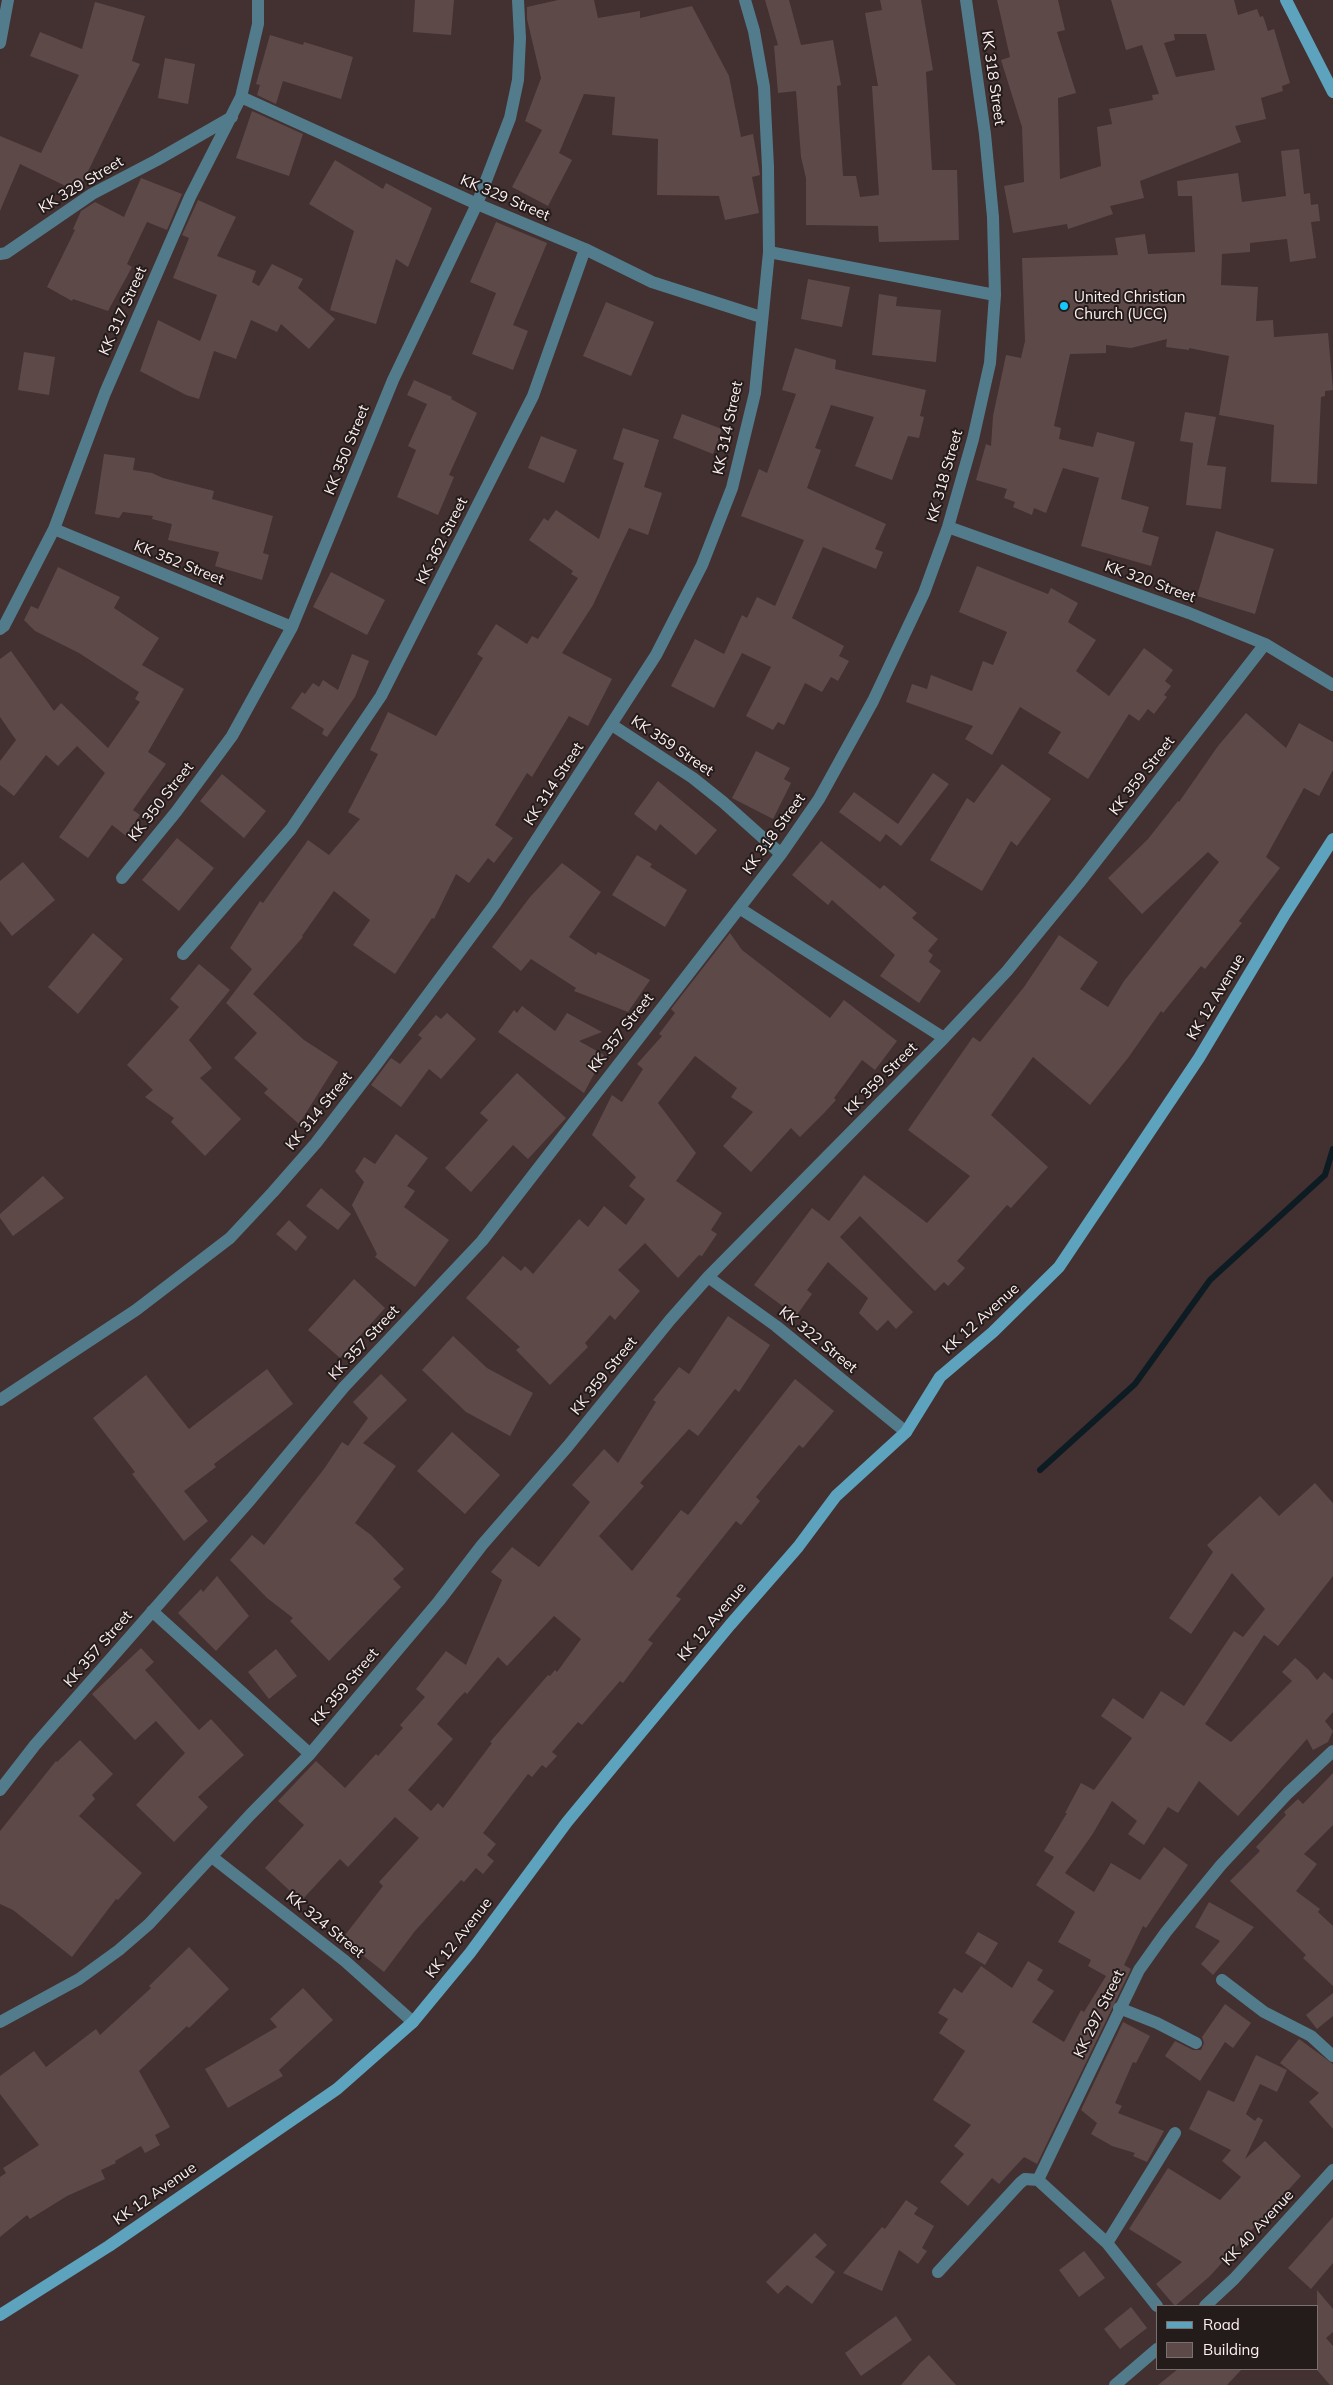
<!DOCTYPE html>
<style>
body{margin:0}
#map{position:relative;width:1333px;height:2385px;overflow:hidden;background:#433030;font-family:Mulish,sans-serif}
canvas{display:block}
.legend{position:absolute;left:1156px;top:2305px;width:162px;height:65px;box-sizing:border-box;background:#241b1b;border:1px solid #7b7070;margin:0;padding:6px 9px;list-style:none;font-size:15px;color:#fdf0ef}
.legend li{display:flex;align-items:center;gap:10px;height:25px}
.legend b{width:25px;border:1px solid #7b7070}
</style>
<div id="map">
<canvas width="1333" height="2385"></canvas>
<ul class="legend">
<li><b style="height:6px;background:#5da3bd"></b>Road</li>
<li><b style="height:14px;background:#5e4949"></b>Building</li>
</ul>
</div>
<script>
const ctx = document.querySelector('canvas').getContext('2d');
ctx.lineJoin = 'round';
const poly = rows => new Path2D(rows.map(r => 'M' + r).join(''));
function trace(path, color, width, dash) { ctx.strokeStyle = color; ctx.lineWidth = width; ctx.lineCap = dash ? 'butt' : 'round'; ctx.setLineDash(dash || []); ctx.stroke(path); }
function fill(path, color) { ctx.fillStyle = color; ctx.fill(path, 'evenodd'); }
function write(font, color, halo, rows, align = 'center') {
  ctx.font = font + ' Mulish,sans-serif'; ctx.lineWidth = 4; ctx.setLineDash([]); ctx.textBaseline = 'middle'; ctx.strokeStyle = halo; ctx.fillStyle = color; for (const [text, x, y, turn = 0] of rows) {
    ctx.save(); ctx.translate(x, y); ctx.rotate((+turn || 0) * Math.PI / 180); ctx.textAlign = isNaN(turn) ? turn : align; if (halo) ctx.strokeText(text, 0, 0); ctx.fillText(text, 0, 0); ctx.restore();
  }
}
const stream = poly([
 [1040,1470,1135,1384,1210,1280,1325,1175,1333,1149]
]);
const building = poly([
 [415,0,454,0,451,35,413,32],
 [558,0,594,0,598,18,640,11,640,18,692,6,729,76,741,137,753,134,760,175,752,177,759,213,725,220,719,196,657,195,658,139,612,135,615,97,584,94,559,153,572,160,548,206,512,187,542,130,525,121,541,78,527,19,527,7],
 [765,0,789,0,801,45,833,40,841,85,837,86,843,176,856,176,860,197,879,195,872,86,878,86,865,13,882,10,880,0,921,0,933,70,926,72,932,170,957,170,959,240,879,242,878,226,806,225,806,178,801,157,796,91,778,93,774,46,778,45],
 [997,0,1058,0,1065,30,1057,32,1076,93,1058,98,1060,179,1101,166,1097,127,1112,124,1109,109,1153,100,1152,95,1159,94,1142,45,1126,50,1111,0,1234,0,1238,15,1257,9,1260,17,1263,16,1268,31,1274,29,1290,83,1282,86,1283,91,1261,98,1266,119,1235,126,1241,142,1140,181,1144,198,1110,206,1113,214,1068,229,1067,224,1013,233,1004,186,1024,182,1022,127,1001,60,1010,57],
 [1174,34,1206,34,1215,70,1176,77,1164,43,1175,40],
 [95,2,145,16,132,61,140,64,78,192,20,164,0,211,0,136,41,153,79,75,30,56,40,32,82,49],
 [270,35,303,45,304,42,353,57,341,99,283,81,276,104,257,95,260,85,256,84],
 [165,58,195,64,188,104,158,98],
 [252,111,303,134,289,176,236,158],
 [1299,149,1304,194,1310,193,1311,205,1318,204,1320,221,1311,222,1316,258,1290,262,1287,239,1250,243,1250,252,1222,254,1221,285,1258,287,1256,321,1273,320,1274,337,1328,333,1333,390,1325,391,1325,396,1321,397,1317,484,1271,482,1274,425,1219,415,1229,356,1189,348,1189,350,1166,347,1167,339,1131,348,1106,345,1106,353,1070,354,1054,426,1061,428,1059,439,1093,447,1097,432,1135,442,1121,499,1149,507,1142,532,1159,537,1151,566,1081,546,1099,478,1063,468,1046,513,1034,508,1032,515,1013,507,1015,502,1004,498,1007,489,976,480,986,444,991,446,993,416,1006,355,1021,358,1025,341,1022,258,1118,255,1115,238,1145,234,1148,254,1195,252,1192,196,1178,196,1177,181,1238,173,1242,202,1286,196,1281,151],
 [335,160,383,189,386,183,432,208,408,267,396,259,376,324,330,310,354,231,309,204],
 [141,178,182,194,167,230,147,222,127,264,132,267,108,311,73,299,72,301,47,287,75,230,73,229,81,211,95,202,124,217],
 [198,200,236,217,217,256,256,271,252,282,259,286,272,264,303,279,298,288,335,319,309,349,281,324,277,332,251,320,236,359,214,351,199,399,186,395,140,371,158,320,200,341,217,295,173,278,189,238,182,235],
 [496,222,547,243,513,325,528,331,513,370,472,354,496,293,470,282],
 [808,279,850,287,842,327,801,319],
 [879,294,897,297,896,306,941,310,936,362,872,355],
 [606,302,654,322,631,376,583,356],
 [795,348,836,360,835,369,926,390,920,416,924,417,919,438,908,436,892,480,855,466,874,417,831,405,815,448,821,450,807,488,886,524,875,549,883,552,876,569,823,547,792,618,844,646,839,656,849,661,838,681,831,677,822,692,805,683,784,725,778,722,773,730,746,716,771,667,742,653,714,708,671,686,695,639,724,654,742,615,747,618,757,597,775,606,804,540,741,516,759,469,767,473,796,394,782,390],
 [24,352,55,357,49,395,18,390],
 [414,380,452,397,451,399,477,413,449,475,454,477,438,515,397,497,416,450,408,446,427,404,407,395],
 [1185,412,1216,417,1207,465,1226,467,1221,509,1186,505,1193,443,1180,441],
 [682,414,722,429,713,454,673,438],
 [623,428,659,440,644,487,662,493,648,535,629,528,593,605,562,653,612,679,588,726,569,716,532,777,527,773,495,825,513,838,494,863,488,858,469,883,456,874,434,919,432,918,395,974,353,945,370,920,334,891,302,936,303,937,253,994,304,1040,338,1062,299,1124,264,1093,268,1089,234,1058,257,1033,226,1003,252,969,230,948,260,901,263,903,308,840,329,855,360,819,348,812,378,754,370,750,388,712,436,736,483,658,477,654,496,624,527,644,532,636,538,639,578,578,571,574,573,571,529,540,544,518,548,521,556,510,599,539,624,463,613,459],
 [541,436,577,450,564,483,528,468],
 [104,454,135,458,133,470,152,473,163,478,214,491,212,499,273,516,263,553,269,555,262,580,215,566,219,552,168,540,172,524,152,519,153,516,123,512,119,518,95,514],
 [1216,531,1274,549,1255,614,1197,596],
 [977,566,1048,594,1051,588,1078,603,1068,622,1096,640,1076,671,1109,696,1144,648,1173,670,1165,681,1171,686,1164,695,1167,697,1154,714,1148,709,1139,721,1129,714,1088,779,1048,753,1061,732,1020,707,992,755,965,739,973,726,906,702,912,684,927,689,931,675,972,691,983,661,993,665,1007,632,959,612],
 [58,567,120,597,114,608,159,638,142,665,184,689,148,752,166,764,133,810,140,815,126,836,112,825,88,858,59,837,105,773,77,746,58,766,46,755,14,796,0,785,0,761,16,740,0,717,0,659,11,651,54,711,61,703,108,748,140,702,135,699,139,692,79,653,35,631,24,620,31,606,38,609],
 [331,572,385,600,367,635,313,607],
 [352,654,369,661,355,697,327,737,322,734,324,729,291,708,302,692,305,694,313,683,319,687,323,680,338,690],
 [1246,713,1286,748,1299,723,1333,742,1333,770,1319,796,1304,788,1266,857,1280,868,1239,921,1242,923,1205,969,1201,966,1163,1013,1161,1011,1128,1058,1090,1105,1033,1057,991,1115,1048,1167,1011,1208,1007,1205,957,1261,965,1268,948,1286,944,1282,935,1291,860,1216,840,1237,913,1312,896,1329,888,1320,877,1331,859,1313,868,1298,828,1262,807,1290,812,1294,796,1316,754,1285,812,1208,829,1221,864,1175,927,1223,970,1176,908,1130,973,1037,980,1042,1024,987,1059,935,1098,962,1080,989,1108,1007,1124,981,1219,862,1208,852,1142,914,1108,878,1148,839,1178,801,1179,802,1218,746],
 [756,751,790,768,784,779,791,783,773,819,732,798],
 [1002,764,1051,799,1017,846,1011,841,982,891,930,860,967,798,974,803],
 [933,773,949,784,901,846,886,834,880,842,839,812,854,792,898,824],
 [222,774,266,811,244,838,200,801],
 [658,781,717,830,696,855,660,824,656,831,634,814],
 [177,838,214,868,179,911,142,880],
 [821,841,880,889,884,885,917,913,912,918,938,939,928,951,933,955,929,962,941,971,919,1003,880,976,895,955,832,900,828,905,792,875],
 [637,855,652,864,650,867,687,890,665,927,612,895],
 [23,862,55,900,12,936,0,921,0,881],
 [562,863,601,892,569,937,596,955,598,952,650,980,628,1012,574,991,576,988,531,959,521,971,492,947,530,897],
 [93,933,123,959,78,1014,48,987],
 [730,933,742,950,830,1018,844,1000,897,1041,875,1070,862,1060,834,1098,836,1100,825,1112,800,1137,791,1128,751,1172,723,1146,753,1112,731,1097,737,1088,695,1056,658,1103,696,1153,676,1181,722,1213,711,1230,717,1234,702,1256,699,1255,678,1278,645,1243,618,1270,640,1291,615,1320,610,1315,585,1343,588,1347,550,1385,516,1350,520,1347,466,1298,503,1256,521,1271,525,1266,533,1274,579,1219,588,1227,604,1206,626,1225,645,1199,629,1186,636,1177,592,1135,612,1095,622,1102,643,1069,637,1064,662,1036,659,1034,675,1013,671,1009],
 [199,964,230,990,189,1040,212,1068,200,1078,241,1119,205,1156,171,1122,174,1118,145,1097,153,1090,127,1065,179,1007,170,999],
 [522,1006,555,1031,567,1013,602,1032,579,1041,604,1055,584,1093,498,1032,514,1010,517,1013],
 [447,1013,476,1039,441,1079,429,1069,401,1107,371,1085,391,1058,400,1064,422,1038,418,1035,436,1015,441,1019],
 [517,1073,566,1118,528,1159,513,1145,471,1192,445,1168,488,1120,480,1113],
 [396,1134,428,1158,407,1186,415,1191,404,1207,449,1240,415,1287,375,1257,377,1254,352,1205,364,1182,355,1171,364,1157,375,1164],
 [43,1176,64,1198,13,1236,0,1218,0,1214],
 [321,1188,351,1214,338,1230,306,1206],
 [289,1220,307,1237,296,1251,276,1234],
 [354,1279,385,1308,340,1358,308,1330],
 [728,1316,770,1345,739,1392,735,1389,698,1436,689,1429,640,1483,644,1486,599,1536,632,1571,681,1510,688,1515,795,1379,834,1411,803,1448,799,1445,756,1497,760,1501,741,1525,736,1521,676,1596,681,1599,648,1640,653,1643,623,1683,620,1681,582,1725,578,1722,552,1752,557,1756,546,1768,542,1765,532,1777,528,1774,483,1833,496,1844,487,1855,494,1861,483,1874,476,1868,464,1882,461,1880,415,1931,384,1972,342,1939,383,1886,379,1882,419,1838,395,1817,348,1867,340,1859,301,1901,265,1868,304,1825,278,1801,316,1761,345,1788,376,1754,378,1756,403,1728,400,1725,425,1697,416,1689,446,1651,466,1665,502,1580,491,1572,512,1547,539,1567,590,1502,572,1485,604,1449,618,1463,656,1402,653,1400,679,1367,689,1374],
 [554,1616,581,1639,557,1672,555,1670,550,1676,548,1675,490,1742,492,1743,443,1808,438,1803,431,1811,408,1790,453,1739,437,1724,459,1698,465,1692,467,1694,498,1657,507,1666],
 [453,1336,487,1368,533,1393,510,1436,466,1412,422,1370],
 [267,1369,293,1404,214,1464,216,1467,184,1491,208,1521,184,1541,132,1474,135,1472,93,1418,146,1375,189,1429],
 [381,1374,407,1400,363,1443,396,1466,355,1523,371,1535,404,1569,393,1579,401,1587,329,1661,290,1621,293,1618,267,1598,230,1560,252,1535,264,1545,324,1469,342,1442,348,1446,368,1418,353,1402],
 [452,1432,500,1475,465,1514,417,1471],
 [1315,1483,1333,1503,1333,1576,1278,1646,1264,1635,1205,1724,1231,1742,1292,1681,1282,1672,1295,1658,1308,1669,1317,1680,1324,1672,1333,1680,1333,1712,1325,1721,1333,1731,1328,1742,1313,1750,1307,1739,1238,1816,1199,1781,1178,1813,1168,1807,1144,1845,1128,1834,1137,1821,1112,1801,1092,1835,1065,1873,1094,1892,1111,1863,1140,1880,1164,1847,1188,1865,1146,1928,1143,1926,1124,1965,1131,1969,1037,2164,1024,2157,999,2184,992,2178,968,2206,940,2182,964,2154,954,2146,971,2125,933,2100,965,2051,939,2033,948,2019,938,2013,954,1988,962,1993,981,1966,1012,1988,1028,1961,1043,1970,1037,1980,1054,1991,1032,2022,1064,2042,1081,2010,1084,2012,1106,1976,1088,1966,1091,1960,1058,1942,1075,1912,1036,1885,1054,1857,1044,1851,1067,1813,1065,1813,1081,1783,1094,1790,1132,1738,1101,1716,1113,1698,1143,1719,1161,1691,1184,1706,1234,1631,1243,1637,1265,1609,1232,1573,1191,1634,1169,1618,1213,1552,1207,1545,1260,1496,1279,1516],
 [217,1576,249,1616,216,1651,178,1613,201,1589,203,1592],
 [141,1648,154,1662,145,1670,199,1730,211,1719,244,1755,198,1797,208,1807,174,1842,136,1805,185,1753,156,1721,135,1740,92,1694],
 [276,1649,297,1676,269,1699,248,1672],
 [80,1740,113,1774,92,1795,95,1799,79,1816,142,1873,118,1900,116,1899,72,1957,13,1910,0,1904,0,1831,56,1761,57,1762],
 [1333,1773,1333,1825,1304,1854,1317,1864,1296,1891,1320,1909,1318,1912,1333,1926,1333,1986,1303,1958,1306,1955,1230,1881,1260,1851,1256,1847,1286,1815,1284,1812,1298,1799,1303,1804],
 [1209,1902,1254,1927,1213,1975,1201,1964,1220,1941,1195,1927],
 [978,1932,998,1943,985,1965,965,1953],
 [189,1947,229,1989,189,2028,187,2026,139,2071,170,2127,155,2135,160,2145,145,2153,141,2146,115,2161,116,2163,101,2170,105,2179,67,2196,30,2219,27,2215,0,2237,0,2177,6,2173,3,2168,39,2145,0,2094,0,2076,34,2051,46,2067,96,2029,100,2035,151,1988,149,1986],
 [303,1988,333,2020,279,2070,283,2076,228,2108,205,2069,277,2027,270,2019],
 [1333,1993,1333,2016,1317,2029,1306,2015],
 [1225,2004,1251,2023,1233,2048,1225,2042,1200,2081,1165,2056,1175,2041,1193,2050,1201,2050,1204,2043,1202,2037],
 [1123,2022,1150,2036,1136,2063,1133,2062,1115,2103,1122,2106,1118,2113,1164,2131,1147,2162,1133,2156,1135,2153,1112,2146,1091,2134,1097,2123,1081,2110],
 [1299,2039,1333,2064,1333,2129,1309,2102,1319,2093,1280,2063],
 [1256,2055,1287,2070,1277,2092,1260,2084,1246,2114,1255,2121,1258,2117,1263,2120,1245,2159,1265,2141,1301,2176,1209,2277,1175,2306,1156,2284,1182,2262,1129,2229,1168,2168,1220,2200,1241,2177,1222,2161,1231,2150,1189,2129,1208,2090,1234,2102],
 [906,2200,918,2208,914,2214,934,2226,922,2248,927,2251,918,2264,899,2250,882,2291,843,2273,882,2227,885,2229],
 [1333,2217,1333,2263,1311,2289,1288,2268],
 [815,2233,827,2245,815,2257,835,2272,812,2304,787,2285,778,2294,766,2282],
 [1084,2251,1105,2278,1079,2297,1059,2270],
 [1317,2290,1333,2309,1333,2332,1326,2338,1333,2346,1333,2385,1330,2385,1317,2370],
 [1131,2307,1147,2328,1120,2349,1104,2329],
 [896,2316,912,2340,861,2376,845,2353],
 [929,2355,956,2385,901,2385,920,2363],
 [1178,2369,1242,2369,1227,2385,1158,2385]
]);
const street = poly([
 [0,43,8,0],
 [241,97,477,204,585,249,652,282,761,317],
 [769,252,995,295],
 [0,254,6,253,92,194,157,160,232,117],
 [948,527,1189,613,1265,644,1333,685],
 [54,529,292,627],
 [0,629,4,626,54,529,105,393,190,197,241,97,258,24,258,0],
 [612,725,693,778,723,802,781,854],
 [122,878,176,812,232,736,292,627,393,380,477,204,510,118,518,80,520,38,518,0],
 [739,908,944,1038],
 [183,954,291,829,381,696,533,396,585,249],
 [708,1277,776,1326,906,1432],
 [0,1400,136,1310,230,1238,273,1192,316,1143,375,1066,495,904,656,655,702,565,732,488,755,393,769,252,768,167,764,87,754,31,745,0],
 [152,1611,310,1754],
 [0,1790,35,1745,251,1499,344,1387,482,1241,781,854,819,799,873,701,924,593,948,527,973,439,990,363,995,295,993,217,985,134,966,0],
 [212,1857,345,1961,413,2022],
 [1222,1980,1264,2012,1311,2036,1333,2056],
 [1119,2008,1157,2023,1196,2043],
 [0,2022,79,1979,119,1950,149,1924,250,1815,310,1754,439,1601,482,1545,568,1446,670,1320,708,1277,944,1038,1007,971,1079,883,1265,644],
 [1107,2243,1175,2133],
 [938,2272,1020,2183,1025,2179,1038,2180],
 [1157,2306,1107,2243,1038,2180,1139,1970,1166,1932,1221,1865,1288,1793,1333,1751],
 [1205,2306,1234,2279,1333,2170],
 [1115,2385,1157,2349]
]);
const secondary = poly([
 [1286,0,1333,92],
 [0,2315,109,2246,337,2089,413,2022,470,1953,567,1822,730,1625,798,1547,836,1496,906,1432,940,1377,993,1332,1059,1267,1199,1058,1285,914,1333,839]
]);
const markers = [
 [1064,306,5,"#13cafb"]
];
const streetNames = [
 ["KK 318 Street",993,78,82],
 ["KK 329 Street",81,185,-31],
 ["KK 329 Street",505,198,23],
 ["KK 317 Street",123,311,-66],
 ["KK 314 Street",728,428,-78],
 ["KK 350 Street",347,450,-68],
 ["KK 318 Street",945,476,-74],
 ["KK 362 Street",442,541,-63],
 ["KK 352 Street",179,563,22],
 ["KK 320 Street",1150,582,20],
 ["KK 359 Street",672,746,34],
 ["KK 359 Street",1142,776,-52],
 ["KK 314 Street",554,784,-57],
 ["KK 350 Street",161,802,-52],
 ["KK 318 Street",774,834,-54],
 ["KK 12 Avenue",1216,997,-59],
 ["KK 357 Street",621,1033,-52],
 ["KK 359 Street",881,1079,-45],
 ["KK 314 Street",319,1111,-51],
 ["KK 12 Avenue",981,1319,-42],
 ["KK 322 Street",818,1340,39],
 ["KK 357 Street",364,1343,-47],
 ["KK 359 Street",604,1376,-51],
 ["KK 12 Avenue",712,1622,-50],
 ["KK 357 Street",98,1649,-49],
 ["KK 359 Street",345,1687,-50],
 ["KK 324 Street",325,1925,39],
 ["KK 12 Avenue",459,1938,-52],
 ["KK 297 Street",1099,2014,-64],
 ["KK 12 Avenue",155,2194,-35],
 ["KK 40 Avenue",1258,2228,-47]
];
const poiNames = [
 ["United Christian",1074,297],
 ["Church (UCC)",1074,314]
];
trace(stream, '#0d1c22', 6);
fill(building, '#5e4949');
trace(street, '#527c8c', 12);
trace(secondary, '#5da3bd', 12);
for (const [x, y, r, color] of markers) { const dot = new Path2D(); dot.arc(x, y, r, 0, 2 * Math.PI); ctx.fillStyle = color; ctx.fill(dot); trace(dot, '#241b1b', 2); }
write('15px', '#fdf0ef', '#241b1b', streetNames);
write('15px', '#fdf0ef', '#241b1b', poiNames, 'left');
</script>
